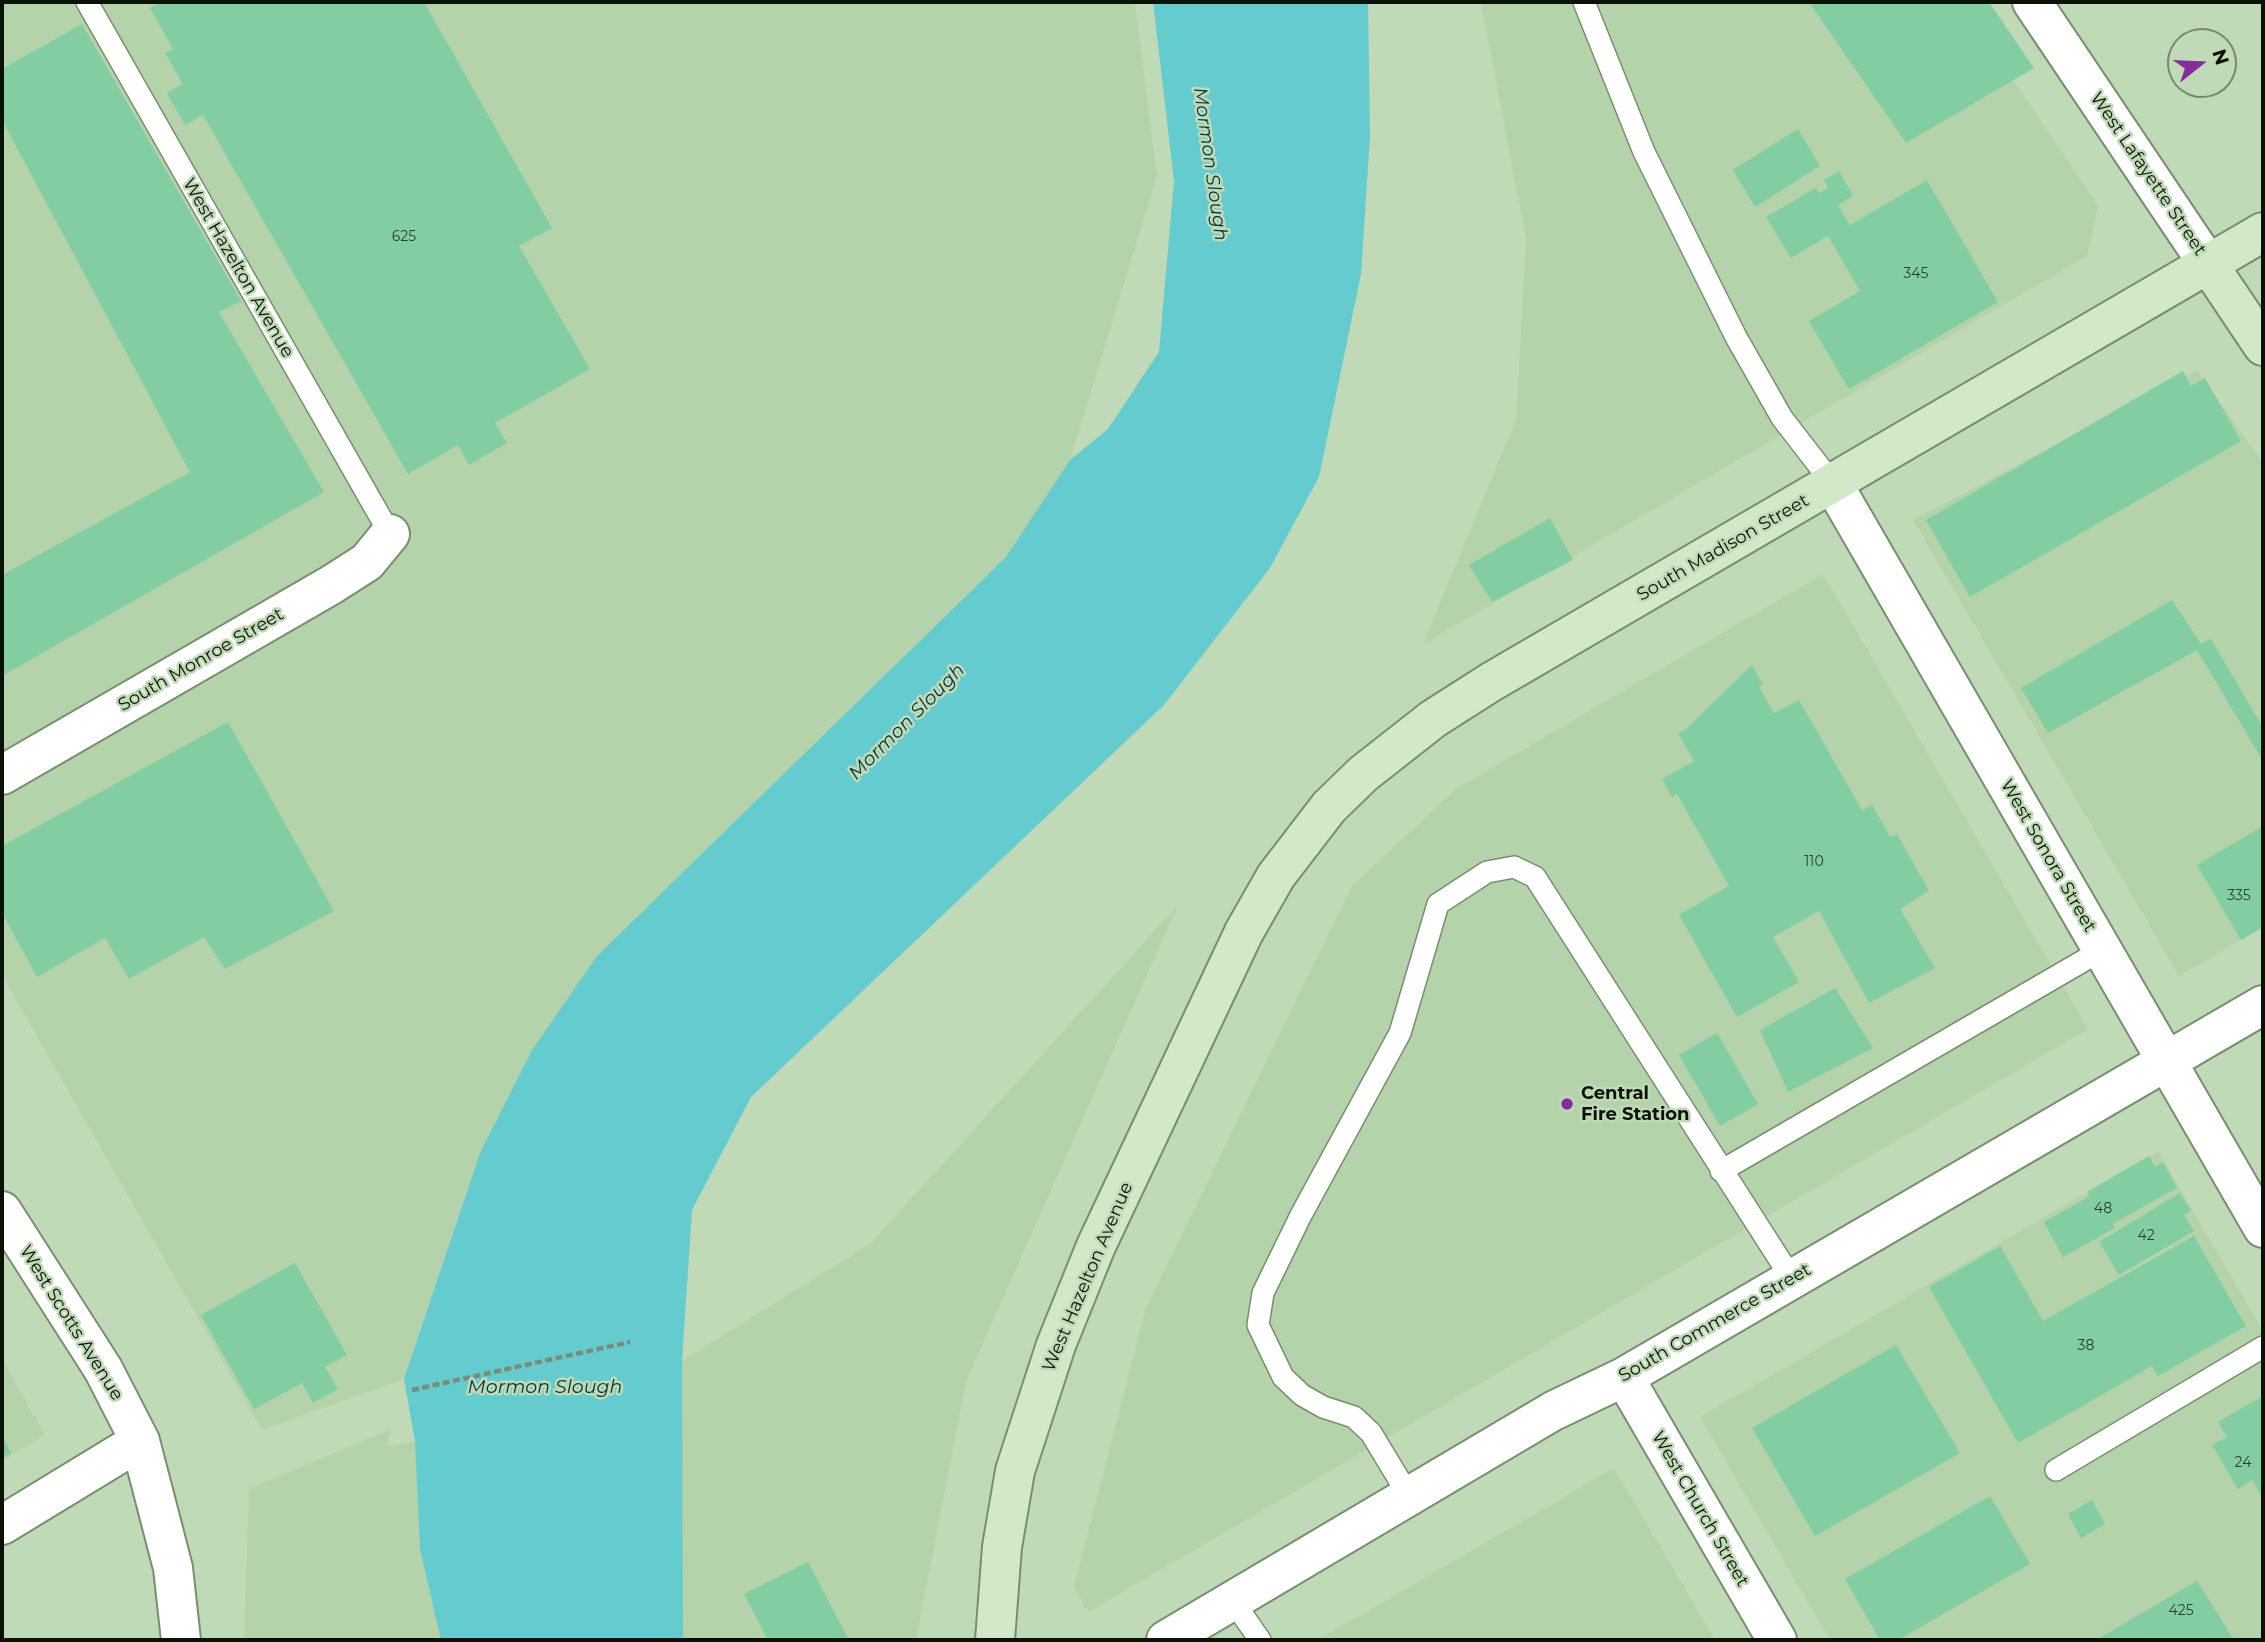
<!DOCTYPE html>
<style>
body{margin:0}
#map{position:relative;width:2265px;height:1642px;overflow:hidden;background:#c0dab8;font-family:Montserrat,sans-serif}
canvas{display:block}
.frame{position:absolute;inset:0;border:4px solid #0a1207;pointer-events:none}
.north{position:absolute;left:2167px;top:28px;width:70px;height:70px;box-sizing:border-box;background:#c0dab8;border:2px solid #778a71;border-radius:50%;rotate:72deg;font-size:19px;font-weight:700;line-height:28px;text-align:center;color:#0a1207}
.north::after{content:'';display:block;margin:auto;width:24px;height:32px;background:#842e9c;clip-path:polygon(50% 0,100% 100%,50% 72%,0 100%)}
</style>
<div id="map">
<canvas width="2265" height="1642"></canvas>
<div class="frame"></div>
<div class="north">N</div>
</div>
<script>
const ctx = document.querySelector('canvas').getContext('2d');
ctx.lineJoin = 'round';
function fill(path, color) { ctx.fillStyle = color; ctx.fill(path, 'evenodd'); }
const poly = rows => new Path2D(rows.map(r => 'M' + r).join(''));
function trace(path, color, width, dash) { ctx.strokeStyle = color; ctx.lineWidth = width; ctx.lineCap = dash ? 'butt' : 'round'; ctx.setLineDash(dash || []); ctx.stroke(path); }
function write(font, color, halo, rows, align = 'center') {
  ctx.font = font + ' Montserrat,sans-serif'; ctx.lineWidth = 5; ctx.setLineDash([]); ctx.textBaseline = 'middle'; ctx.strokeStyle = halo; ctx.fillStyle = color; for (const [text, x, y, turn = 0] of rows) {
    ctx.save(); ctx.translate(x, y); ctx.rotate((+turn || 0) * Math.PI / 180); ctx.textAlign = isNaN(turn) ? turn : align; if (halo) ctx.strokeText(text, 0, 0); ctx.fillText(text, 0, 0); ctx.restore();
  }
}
const built = poly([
 [2,2,1135,2,1157,176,1070,460,1006,557,597,956,532,1050,480,1153,404,1379,262,1430,2,975],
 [1481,2,1961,2,2098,206,2087,256,1423,644,1516,420,1526,238],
 [2197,370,2263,463,2263,927,2179,976,1913,520],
 [1823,574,2088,1029,1088,1612,1074,1587,1146,1308,1352,886,1456,789],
 [1178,905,966,1381,916,1640,683,1640,682,1361,870,1244],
 [2158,1151,2263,1331,2263,1640,1830,1640,1700,1417],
 [2,1359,45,1435,2,1461],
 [391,1429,387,1447,415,1441,420,1549,441,1640,244,1640,249,1489],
 [1614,1468,1715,1640,1318,1640]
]);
const water = poly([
 [1153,2,1368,2,1370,136,1361,274,1319,477,1270,568,1164,705,751,1097,692,1210,682,1361,683,1640,441,1640,420,1549,415,1441,404,1379,480,1153,532,1050,597,956,1006,557,1070,460,1108,429,1159,352,1174,181]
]);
const building = poly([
 [161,2,424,2,552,228,519,246,590,369,495,423,507,443,469,465,458,445,408,474,203,115,185,125,167,93,183,84,165,53,173,49,150,8],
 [1809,2,1989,2,2034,68,1906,143],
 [82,24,241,301,219,312,324,492,2,676,2,575,190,472,2,120,2,69],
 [1798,129,1820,166,1755,207,1733,170],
 [1839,171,1853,196,1838,205,1850,225,1927,180,1998,302,1849,389,1809,321,1860,291,1828,236,1791,258,1766,217,1816,188,1819,193,1828,188,1824,180],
 [2183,371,2191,386,2205,378,2241,441,1970,597,1926,520],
 [1550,518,1573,560,1492,602,1469,565],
 [2172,600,2201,644,2211,639,2263,728,2263,761,2197,650,2048,733,2021,688],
 [1752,665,1763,685,1759,687,1774,713,1799,700,1862,810,1872,805,1890,837,1897,834,1929,891,1900,909,1935,968,1869,1003,1819,911,1773,937,1799,982,1737,1017,1679,915,1729,886,1677,794,1672,797,1662,779,1694,761,1678,733,1686,729],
 [228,722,334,911,225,969,204,937,129,979,105,938,37,977,2,913,2,846],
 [2263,826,2263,927,2241,940,2197,865],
 [1835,988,1873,1048,1788,1092,1760,1030],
 [1717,1033,1758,1104,1720,1126,1679,1055],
 [2149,1156,2155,1167,2163,1162,2177,1188,2112,1224,2115,1228,2063,1257,2044,1222,2090,1196,2087,1192],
 [2180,1193,2191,1211,2184,1215,2194,1231,2119,1275,2099,1242],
 [2194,1236,2246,1326,2158,1376,2152,1366,2018,1443,1929,1287,2000,1246,2043,1321],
 [295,1263,347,1355,325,1367,338,1389,313,1403,302,1383,254,1409,201,1315],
 [1896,1345,1960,1453,1815,1536,1752,1428],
 [2263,1396,2263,1498,2252,1480,2238,1489,2212,1445,2227,1437,2218,1422],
 [2,1436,11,1453,2,1458],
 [1990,1496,2030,1564,1898,1640,1880,1640,1845,1579],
 [2092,1500,2105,1524,2081,1538,2068,1514],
 [808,1562,849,1640,768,1640,744,1594],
 [2197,1581,2234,1640,2096,1640]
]);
const path = poly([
 [412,1390,630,1342]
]);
const service = poly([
 [87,2,390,534],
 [1584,2,1644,152,1736,337,1782,418,1833,484],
 [1721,1171,2102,950],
 [2056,1470,2263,1347],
 [1409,1496,1371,1433,1354,1417,1323,1407,1302,1395,1283,1377,1258,1325,1263,1293,1301,1215,1400,1033,1438,904,1487,872,1514,867,1535,877,1792,1279],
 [1233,1601,1260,1640]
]);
const minor = poly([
 [1833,484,2263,1228],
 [2,775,331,585,367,562,390,534],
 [2,1211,103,1369,140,1441,173,1568,181,1640],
 [1624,1377,1777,1640],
 [2,1525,140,1441],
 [1166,1640,1553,1411,1624,1377,2263,1005]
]);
const tertiary = poly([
 [2032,2,2208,264]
]);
const secondary = poly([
 [2208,264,2263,346],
 [995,1640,1002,1547,1015,1471,1056,1345,1096,1246,1244,932,1276,876,1329,807,1363,774,1433,719,1491,682,2263,232]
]);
const markers = [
 [1567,1104,7,"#842e9c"]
];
const numberNames = [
 ["625",404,237],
 ["345",1916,274],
 ["110",1814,862],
 ["335",2239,896],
 ["48",2103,1209],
 ["42",2146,1236],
 ["38",2086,1346],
 ["24",2243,1463],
 ["425",2181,1611]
];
const streetNames = [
 ["West Lafayette Street",2148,174,56],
 ["West Hazelton Avenue",238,268,60],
 ["South Madison Street",1723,548,-30],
 ["South Monroe Street",201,660,-30],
 ["West Sonora Street",2048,856,60],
 ["West Hazelton Avenue",1088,1277,-67],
 ["West Scotts Avenue",71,1323,58],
 ["South Commerce Street",1715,1323,-30],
 ["West Church Street",1700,1509,60]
];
const poiNames = [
 ["Central",1581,1094],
 ["Fire Station",1581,1115]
];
const waterNames = [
 ["Mormon Slough",1210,164,82],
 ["Mormon Slough",907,722,-45],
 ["Mormon Slough",545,1387]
];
fill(built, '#b4d3aa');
fill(water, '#64cbce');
fill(building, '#83cda2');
trace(service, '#778f6f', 24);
trace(minor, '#778f6f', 42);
trace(tertiary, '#778f6f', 42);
trace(secondary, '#778f6f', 42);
trace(path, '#7a8d74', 4.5, [7, 3.5]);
trace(service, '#fff', 21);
trace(minor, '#fff', 38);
trace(tertiary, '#fff', 38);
trace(secondary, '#d1e9c8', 38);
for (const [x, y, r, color] of markers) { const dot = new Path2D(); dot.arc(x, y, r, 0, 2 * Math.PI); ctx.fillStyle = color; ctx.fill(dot); trace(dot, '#c0dab8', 2.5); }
write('14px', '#28412e', null, numberNames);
write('18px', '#0a1207', '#c0dab8', streetNames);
write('bold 18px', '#0a1207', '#c0dab8', poiNames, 'left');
write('italic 19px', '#003436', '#c0dab8', waterNames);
</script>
